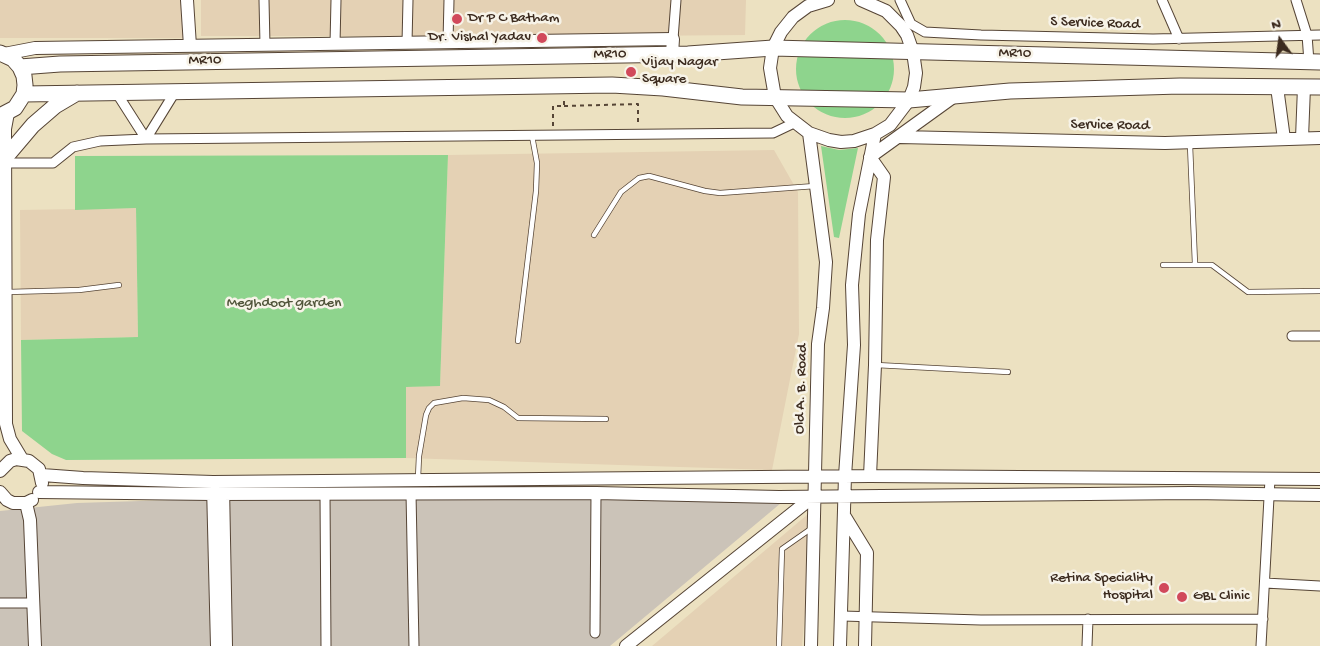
<!DOCTYPE html>
<style>
body{margin:0}
#map{position:relative;width:1320px;height:646px;overflow:hidden;background:#ece1c1;font-family:"Gochi Hand",sans-serif}
canvas{display:block}
.north{position:absolute;left:1255px;top:15px;width:50px;height:50px;-webkit-text-stroke:4px #f7f3e8;paint-order:stroke;rotate:346deg;font-size:14px;font-weight:700;line-height:20px;text-align:center;color:#3b2a1e}
.north::after{content:'';display:block;margin:auto;width:18px;height:22px;background:#3b2a1e;clip-path:polygon(50% 0,100% 100%,50% 72%,0 100%)}
</style>
<div id="map">
<canvas width="1320" height="646"></canvas>
<div class="north">N</div>
</div>
<script>
const ctx = document.querySelector('canvas').getContext('2d');
ctx.lineJoin = 'round';
function fill(path, color) { ctx.fillStyle = color; ctx.fill(path, 'evenodd'); }
const poly = rows => new Path2D(rows.map(r => 'M' + r).join(''));
function trace(path, color, width, dash) { ctx.strokeStyle = color; ctx.lineWidth = width; ctx.lineCap = dash ? 'butt' : 'round'; ctx.setLineDash(dash || []); ctx.stroke(path); }
function write(font, color, halo, rows, align = 'center') {
  ctx.font = font + ' "Gochi Hand",sans-serif'; ctx.lineWidth = 5; ctx.setLineDash([]); ctx.textBaseline = 'middle'; ctx.strokeStyle = halo; ctx.fillStyle = color; for (const [text, x, y, turn = 0] of rows) {
    ctx.save(); ctx.translate(x, y); ctx.rotate((+turn || 0) * Math.PI / 180); ctx.textAlign = isNaN(turn) ? turn : align; if (halo) ctx.strokeText(text, 0, 0); ctx.fillText(text, 0, 0); ctx.restore();
  }
}
const built = poly([
 [0,0,183,0,185,38,0,38],
 [201,0,746,0,745,35,629,36,201,36],
 [774,150,798,192,799,334,772,470,406,458,406,387,440,385,448,155],
 [136,208,138,337,21,340,20,210],
 [814,509,802,646,652,646]
]);
const industrial = poly([
 [236,498,418,500,646,498,781,503,610,646,0,646,0,511,77,503]
]);
const green = poly([
 '796 69a49 49 0 1 1 98 0a49 49 0 1 1-98 0Z',
 [821,146,839,150,858,148,839,238,834,237],
 [448,155,440,386,406,387,406,458,66,460,52,454,22,431,21,340,138,337,136,208,75,210,75,156]
]);
const path = poly([
 [564,106,638,104,638,125],
 [553,126,553,106,564,106,564,99]
]);
const lane = poly([
 [1190,145,1195,264],
 [594,235,621,192,639,178,649,176,705,191,720,193,815,186],
 [1163,265,1212,265,1248,292,1320,291],
 [8,292,79,290,119,285],
 [518,341,536,191,537,163,532,136],
 [876,365,1008,372],
 [418,478,419,456,426,415,429,408,434,403,463,398,489,400,504,407,518,418,606,419],
 [779,646,782,549,812,528]
]);
const street = poly([
 [264,0,265,45],
 [900,0,911,24,925,32,981,35,1153,39,1320,35],
 [1162,0,1179,39],
 [1296,0,1307,35,1309,62],
 [673,39,676,0],
 [448,42,449,0],
 [407,43,408,0],
 [335,44,336,0],
 [116,92,146,139,175,92],
 [5,163,53,163,73,147,100,141,146,139,773,133,794,123],
 [1292,336,1320,336],
 [411,493,414,646],
 [325,494,326,646],
 [1265,583,1320,586],
 [0,603,33,603],
 [842,616,981,620,1263,619],
 [595,633,596,493],
 [1087,646,1088,619],
 [1261,646,1270,479]
]);
const secondary = poly([
 [187,0,190,46],
 [828,0,808,6,793,17,781,32,773,48,770,68,775,97,787,116,809,133,829,140,841,142,854,141,875,134,890,125,909,100,914,87,916,73,913,52,907,35,901,26,886,11,861,0],
 [4,54,35,48,673,39,672,54],
 [1277,87,1284,139],
 [8,113,5,129,6,424,10,439,22,459],
 [809,133,826,262,823,308,818,344,811,646],
 [900,137,1165,143,1320,138],
 [1302,138,1304,87],
 [0,471,10,461,16,459,29,461,39,469,42,483],
 [42,475,83,478,213,482,870,476,1320,479],
 [870,476,875,365,877,240,884,177,870,157,956,95],
 [213,486,217,646],
 [223,486,226,646],
 [0,492,7,500,13,503,26,503,32,500],
 [39,492,213,494,596,493,779,497,1191,493,1320,495],
 [26,503,30,520,35,646],
 [845,517,867,553,865,646],
 [626,646,814,496],
 [840,646,845,476,854,345,852,285,859,214,875,134]
]);
const primary = poly([
 [0,53,13,59,20,67,24,76,25,85,24,94,15,108,0,116],
 [20,67,60,64,688,54,773,48,1320,62],
 [24,94,612,85,663,88,742,97,909,100,1010,91,1180,86,1320,87],
 [5,158,33,125,55,106,77,93]
]);
const markers = [
 [457,19,6,"#d1495b"],
 [542,38,6,"#d1495b"],
 [631,72,6,"#d1495b"],
 [1164,588,6,"#d1495b"],
 [1182,597,6,"#d1495b"]
];
const poiNames = [
 ["Dr P C Batham",468,19],
 ["Dr. Vishal Yadav",531,38,"right"],
 ["Vijay Nagar",642,63],
 ["Square",642,80],
 ["Retina Speciality",1153,579,"right"],
 ["Hospital",1153,596,"right"],
 ["GBL Clinic",1193,597]
];
const streetNames = [
 ["S Service Road",1095,24,2],
 ["MR10",1015,54,1],
 ["MR10",610,55,-1],
 ["MR10",205,61,-1],
 ["Service Road",1110,126,1],
 ["Old A. B. Road",802,389,-88]
];
const parkNames = [
 ["Meghdoot garden",284,304]
];
fill(built, '#e4d1b4');
fill(industrial, '#cbc3b8');
fill(green, '#8ed48d');
trace(lane, '#564536', 6);
trace(street, '#564536', 11);
trace(secondary, '#564536', 14);
trace(primary, '#564536', 17);
trace(path, '#564536', 2, [4, 4]);
trace(lane, '#fff', 4.5);
trace(street, '#fff', 9);
trace(secondary, '#fff', 12);
trace(primary, '#fff', 15);
for (const [x, y, r, color] of markers) { const dot = new Path2D(); dot.arc(x, y, r, 0, 2 * Math.PI); ctx.fillStyle = color; ctx.fill(dot); trace(dot, '#f7f3e8', 2); }
write('15px', '#3b2a1e', '#f7f3e8', poiNames, 'left');
write('15px', '#3b2a1e', '#f7f3e8', streetNames);
write('15px', '#50543a', '#f7f3e8', parkNames);
</script>
